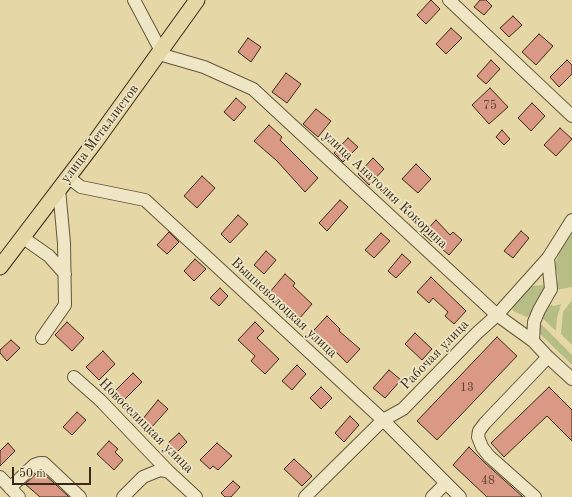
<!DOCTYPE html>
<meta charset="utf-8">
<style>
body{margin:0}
#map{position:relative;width:572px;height:497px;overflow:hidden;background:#e5d8a6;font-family:"Old Standard TT",serif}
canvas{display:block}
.scale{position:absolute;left:12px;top:467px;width:79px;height:18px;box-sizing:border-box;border:2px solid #3a2918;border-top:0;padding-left:5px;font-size:12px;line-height:14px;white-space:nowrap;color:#3a2918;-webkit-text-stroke:3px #eee6c5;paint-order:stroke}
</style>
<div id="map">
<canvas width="572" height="497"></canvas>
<div class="scale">50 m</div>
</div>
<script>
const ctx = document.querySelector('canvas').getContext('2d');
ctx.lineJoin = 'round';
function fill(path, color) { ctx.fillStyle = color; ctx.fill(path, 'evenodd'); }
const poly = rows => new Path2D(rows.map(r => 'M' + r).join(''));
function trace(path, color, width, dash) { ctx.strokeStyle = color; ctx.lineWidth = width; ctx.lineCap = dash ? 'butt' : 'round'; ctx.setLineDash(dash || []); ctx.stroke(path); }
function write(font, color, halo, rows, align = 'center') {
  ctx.font = font + ' "Old Standard TT",serif'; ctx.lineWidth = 3.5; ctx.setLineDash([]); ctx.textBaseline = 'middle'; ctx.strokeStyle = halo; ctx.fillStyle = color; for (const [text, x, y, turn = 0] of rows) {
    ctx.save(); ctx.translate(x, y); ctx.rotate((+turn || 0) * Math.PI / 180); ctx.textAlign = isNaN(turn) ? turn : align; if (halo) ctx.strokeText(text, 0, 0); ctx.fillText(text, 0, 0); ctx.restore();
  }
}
const green = poly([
 [572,230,572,287,556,290,558,278,555,264,563,243],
 [546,285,532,312,527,317,513,311,512,307,515,302,531,286],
 [572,300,572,345,561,334,563,312],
 [561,304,557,318,556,331,541,317,542,312,551,305,554,306],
 [538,321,572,355,572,365,536,330]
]);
const building = poly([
 [431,0,440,9,426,24,417,15,431,0],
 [480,0,486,0,492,6,484,15,474,7,480,0],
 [513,16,522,25,509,37,500,28,513,16],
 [451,28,462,38,446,54,436,44,451,28],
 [539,34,553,46,536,65,522,52,539,34],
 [248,38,261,47,251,62,238,52,248,38],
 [491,60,500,69,486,84,477,76,491,60],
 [567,60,572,65,572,74,559,87,550,77,567,60],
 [286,73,301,84,287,103,272,92,286,73],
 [490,88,508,107,489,124,472,105,490,88],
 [236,98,246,107,234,121,224,112,236,98],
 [532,103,545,116,531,131,518,118,532,103],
 [316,109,331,121,318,137,303,124,316,109],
 [269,125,282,137,280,140,318,178,305,192,277,161,254,141,269,125],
 [560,128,572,139,556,156,544,145,560,128],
 [502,130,510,139,504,145,496,137,502,130],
 [348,138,358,147,343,162,334,153,348,138],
 [373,158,384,169,369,185,358,174,373,158],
 [416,164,431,179,418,193,402,179,416,164],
 [202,176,215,188,197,208,184,196,202,176],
 [340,200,348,207,327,231,319,223,340,200],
 [238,215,248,224,230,243,221,234,238,215],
 [436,220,450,235,453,232,462,240,449,255,433,241,432,242,423,234,436,220],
 [521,231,529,238,513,258,504,251,521,231],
 [169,232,179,242,167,254,157,245,169,232],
 [381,233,390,241,374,258,365,250,381,233],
 [266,251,276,260,264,274,254,265,266,251],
 [402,254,411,262,396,278,388,271,402,254],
 [195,259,206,269,194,281,184,271,195,259],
 [285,274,295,283,293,286,312,304,299,319,270,292,285,274],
 [431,277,466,311,454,324,445,316,448,312,433,298,429,303,417,292,431,277],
 [220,288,228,296,219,306,210,298,220,288],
 [327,316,340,329,339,331,360,349,347,363,314,330,327,316],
 [67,322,84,338,72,351,55,335,67,322],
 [255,322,264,331,257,338,279,359,265,374,251,361,255,356,238,340,255,322],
 [415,333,432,349,422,360,405,344,415,333],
 [497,337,517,356,437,440,417,421,497,337],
 [11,340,20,348,7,361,0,353,0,350,11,340],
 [103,351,115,364,99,380,86,367,103,351],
 [297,365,306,374,292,390,282,381,297,365],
 [389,370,401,380,385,398,373,388,389,370],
 [133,373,142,382,122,402,113,393,133,373],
 [321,387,332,398,321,409,310,398,321,387],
 [549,387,572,410,572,441,547,416,504,457,491,443,549,387],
 [158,400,168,409,151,428,142,420,158,400],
 [77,412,86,420,72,435,63,427,77,412],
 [350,416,359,425,344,442,335,433,350,416],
 [179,433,187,442,176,453,167,444,179,433],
 [109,441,118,449,115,452,123,460,114,470,97,454,109,441],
 [8,443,15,451,0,466,0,451,8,443],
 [217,443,232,456,218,470,213,466,210,469,200,460,217,443],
 [469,447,484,462,523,497,487,497,453,465,469,447],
 [294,459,312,476,302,486,284,469,294,459],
 [41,471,69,497,40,497,25,484,38,472,41,471],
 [233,481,240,487,231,497,225,497,221,493,233,481]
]);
const minor = poly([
 [134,0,161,51],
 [449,0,572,116],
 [159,54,204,67,253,89,497,315,533,341,548,357,572,379],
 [68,177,81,187,145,200,383,420,460,497],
 [22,237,49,256,65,274],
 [42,338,65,305,64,243,59,189],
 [533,341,534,322,539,310,551,289,548,258],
 [74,377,100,400,169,472,196,497],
 [0,477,19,497],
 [10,488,34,465,40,463,44,463,80,497],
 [123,497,143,477,160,470,169,472],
 [305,497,383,420,403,409,477,333,497,315,548,258,572,220],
 [432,497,446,483],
 [535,497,489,456,482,447,478,437,479,431,485,423,548,357]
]);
const major = poly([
 [0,267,95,142,197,0]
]);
const numberNames = [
 ["75",490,106],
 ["13",467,388],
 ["48",488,481]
];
const streetNames = [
 ["улица Металлистов",100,134,-53],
 ["улица Анатолия Кокорина",385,190,43],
 ["Вышневолоцкая улица",284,308,43],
 ["Рабочая улица",435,355,-46],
 ["Новоселицкая улица",146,426,45]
];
fill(green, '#b6be86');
fill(building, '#d99985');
trace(building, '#3a2918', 1);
trace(minor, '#65553c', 14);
trace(major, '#3a2918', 17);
trace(minor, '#eee6c5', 12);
trace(major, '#e5d8a6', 15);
write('12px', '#624533', null, numberNames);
write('14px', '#3a2918', '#eee6c5', streetNames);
</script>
